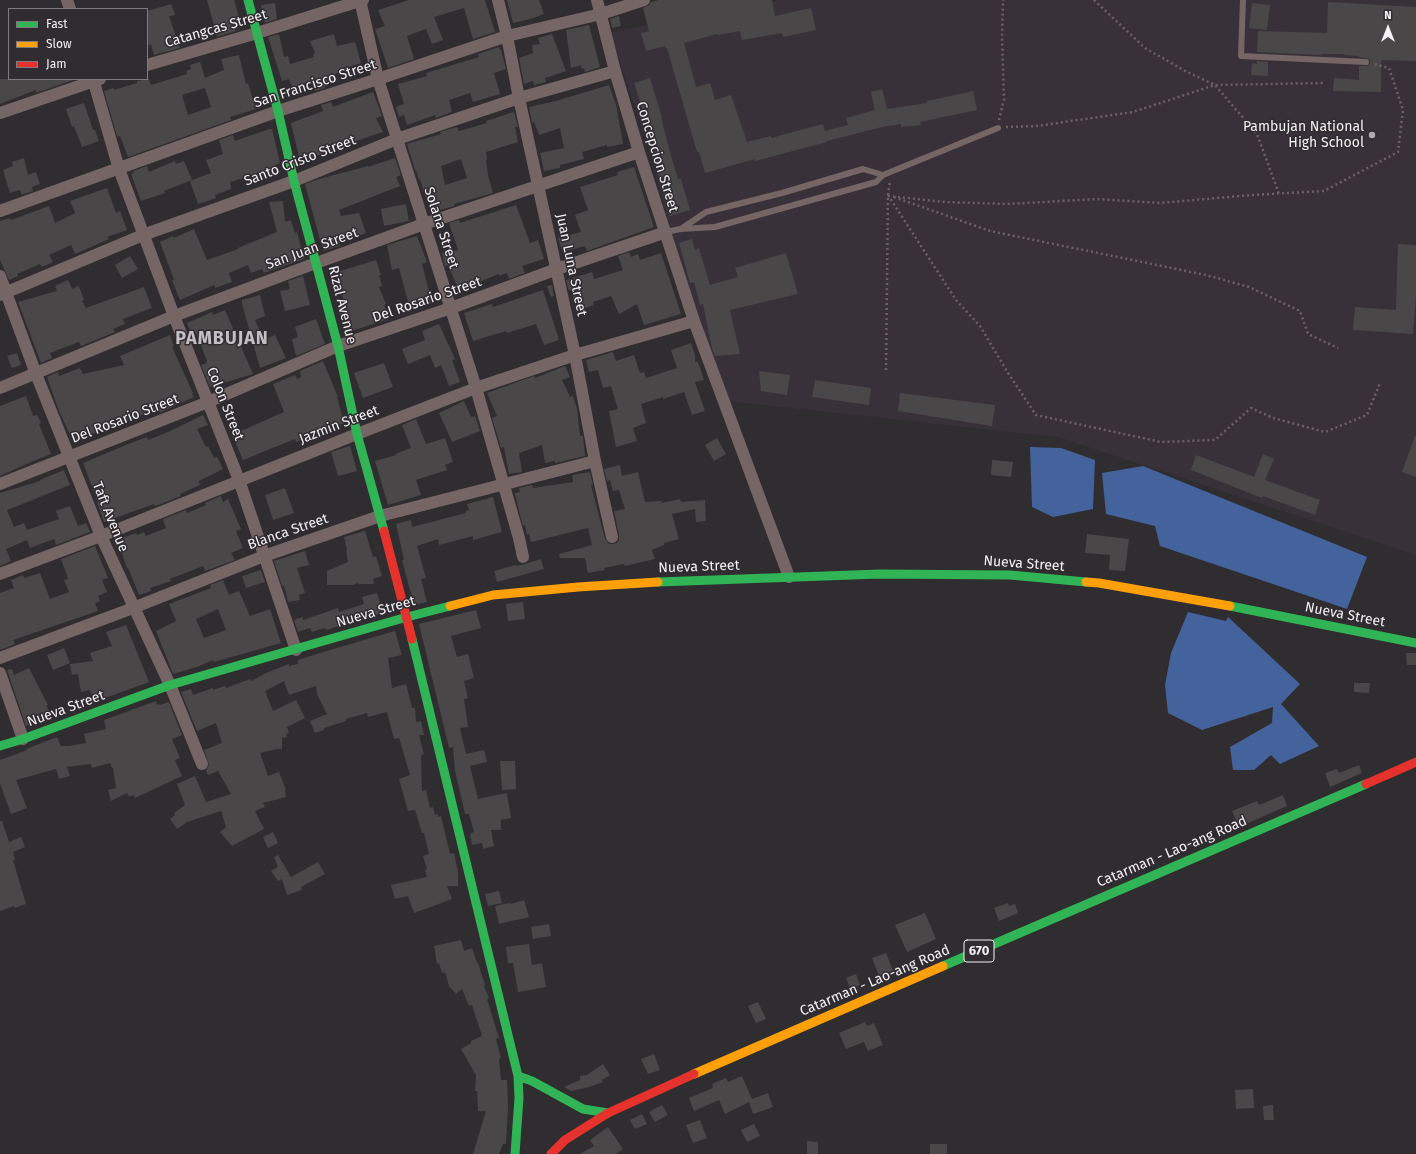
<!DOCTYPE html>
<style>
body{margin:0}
#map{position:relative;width:1416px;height:1154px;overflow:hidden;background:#2f2d30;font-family:"Fira Sans",sans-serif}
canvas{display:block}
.legend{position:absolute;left:8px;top:8px;width:140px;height:72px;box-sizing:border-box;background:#302c31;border:1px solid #7e7b7f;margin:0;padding:5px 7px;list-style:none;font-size:12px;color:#f4f1f4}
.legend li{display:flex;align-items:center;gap:8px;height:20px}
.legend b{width:20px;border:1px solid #7e7b7f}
.north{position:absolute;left:1368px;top:8px;width:40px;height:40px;-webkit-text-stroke:3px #302c31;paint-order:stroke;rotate:0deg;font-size:11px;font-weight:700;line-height:16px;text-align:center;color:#f4f1f4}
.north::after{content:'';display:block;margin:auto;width:14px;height:18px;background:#f4f1f4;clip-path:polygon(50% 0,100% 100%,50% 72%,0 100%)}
</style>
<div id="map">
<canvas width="1416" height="1154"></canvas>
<ul class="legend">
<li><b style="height:5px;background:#30b455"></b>Fast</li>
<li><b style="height:5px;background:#ff9f0a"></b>Slow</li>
<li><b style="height:5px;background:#e5322d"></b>Jam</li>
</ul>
<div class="north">N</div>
</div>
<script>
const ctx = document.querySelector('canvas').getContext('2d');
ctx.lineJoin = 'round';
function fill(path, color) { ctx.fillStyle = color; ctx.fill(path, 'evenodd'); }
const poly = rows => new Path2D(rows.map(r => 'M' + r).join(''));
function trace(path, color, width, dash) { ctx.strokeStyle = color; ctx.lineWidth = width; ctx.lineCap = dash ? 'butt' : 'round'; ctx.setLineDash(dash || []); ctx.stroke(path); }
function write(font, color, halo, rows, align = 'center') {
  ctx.font = font + ' "Fira Sans",sans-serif'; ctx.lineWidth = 3; ctx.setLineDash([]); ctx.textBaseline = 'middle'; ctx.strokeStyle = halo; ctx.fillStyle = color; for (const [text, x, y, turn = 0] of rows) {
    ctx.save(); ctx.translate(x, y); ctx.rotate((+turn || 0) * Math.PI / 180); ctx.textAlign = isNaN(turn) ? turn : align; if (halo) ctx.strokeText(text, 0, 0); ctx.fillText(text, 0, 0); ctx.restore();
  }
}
const built = poly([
 [780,0,1416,0,1416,555,1058,437,727,401,677,254,649,149,610,32]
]);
const water = poly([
 [1030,447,1061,448,1095,460,1093,509,1053,517,1032,507],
 [1143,466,1367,557,1347,609,1160,546,1155,526,1106,514,1102,473],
 [1188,612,1226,621,1228,617,1300,684,1281,704,1319,746,1280,764,1271,755,1254,770,1233,770,1230,747,1272,723,1273,707,1202,730,1168,713,1165,685,1171,653]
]);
const building = poly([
 [207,0,234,0,241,24,234,26,236,31,217,37],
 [409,0,485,0,495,32,473,39,464,8,434,17,443,40,432,44,426,29,407,36,414,59,388,68,375,29,385,26,378,10],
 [507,0,539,0,544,14,530,19,513,23],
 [659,0,772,0,775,16,811,8,816,30,783,37,782,33,742,40,740,31,718,35,717,34,684,43,696,87,710,83,715,100,731,95,747,142,771,136,771,138,823,124,825,131,848,125,846,118,875,110,871,92,882,89,887,109,927,103,927,101,973,91,977,110,920,122,921,125,901,127,901,124,882,127,827,141,827,142,755,161,755,159,705,173,699,152,697,152,667,48,666,49,665,46,646,51,641,33,649,31,643,8,649,5,651,2],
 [1328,2,1416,7,1416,61,1381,60,1381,92,1333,91,1334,78,1359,80,1359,66,1368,66,1370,63,1370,60,1367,58,1359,57,1359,56,1344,55,1345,54,1322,54,1321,55,1257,52,1258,31,1327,33],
 [275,3,277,19,265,23,261,5],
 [1252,3,1270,5,1267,30,1249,28],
 [171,4,175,15,169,16,180,48,154,55,151,44,147,46,147,11],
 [619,16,621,26,612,28,610,19],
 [589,25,600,67,585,72,584,68,582,69,581,65,571,68,566,30],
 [279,34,284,57,288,56,290,64,314,57,313,54,315,53,310,41,334,34,337,46,355,42,361,63,342,69,343,71,335,74,338,81,325,86,325,88,315,91,312,82,293,89,289,79,282,81,268,37],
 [552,34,566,71,545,78,546,82,534,85,533,81,524,84,519,58,533,53,532,45,540,44,538,38],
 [499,47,500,50,501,50,506,69,494,73,500,94,473,102,470,93,449,100,452,112,436,118,435,115,407,125,404,115,399,117,396,107,404,104,398,84,427,76,426,73,436,70,479,57,478,54],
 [239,55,246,84,248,83,256,109,230,117,231,120,128,157,120,136,118,137,116,133,104,91,114,88,114,90,137,83,137,81,147,79,148,77,151,85,187,74,186,71,191,69,190,65,200,62,205,78,224,70,221,59],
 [205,88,211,107,188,115,182,95],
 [1257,61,1268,62,1268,76,1251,75,1252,63,1257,64],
 [650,78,662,117,661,117,669,149,678,179,681,179,690,210,670,216,652,152,657,150,649,121,647,122,634,83],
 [0,79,76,79,36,93,36,90,0,104],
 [609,85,616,104,623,144,607,147,607,145,582,152,584,159,560,165,560,168,544,171,540,153,564,148,560,128,539,135,534,122,532,123,529,107,556,101],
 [373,92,382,116,376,118,383,132,347,144,348,146,300,161,291,123,323,111,321,105,331,102,333,107],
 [84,103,93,130,95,130,99,141,82,147,74,126,72,127,66,109],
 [514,112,518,127,515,127,518,142,486,152,487,159,486,160,488,175,493,193,454,204,454,206,433,212,429,202,427,202,420,179,419,179,416,170,415,170,407,144,441,134,440,132,457,127,459,131,487,123,486,121],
 [461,159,467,178,445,185,441,166],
 [269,129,272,129,280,163,275,165,277,168,230,182,231,189,215,195,216,198,198,204,190,181,211,173,206,160,223,154,219,140,233,135,235,141],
 [24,158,28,175,36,172,40,184,32,187,33,191,24,194,22,195,20,190,10,193,3,170,13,166,12,162],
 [395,158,401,175,396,177,400,186,339,210,341,216,359,213,366,233,339,243,340,246,323,251,305,184,319,179,368,166,368,167],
 [175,161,176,164,184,161,192,180,164,191,165,193,141,201,131,174,134,173,133,171,147,166,149,172],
 [634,167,654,227,587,251,585,246,563,252,558,238,581,232,575,215,588,210,580,187,618,175,617,172],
 [107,188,116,213,120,211,127,230,107,237,109,239,75,254,71,245,49,255,53,262,42,267,40,264,17,274,18,276,9,280,0,260,0,221,10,218,11,220,49,206,55,223,75,213,70,201],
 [283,201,285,222,291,220,295,233,297,232,304,259,264,273,262,269,251,273,248,265,229,273,232,282,215,288,214,285,180,300,172,280,174,280,160,242,173,236,174,238,194,229,207,260,238,249,238,248,277,232,269,202],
 [406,204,409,221,384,226,381,209],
 [516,205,530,243,538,240,544,259,522,266,525,273,509,279,507,273,499,276,499,274,459,290,448,265,445,266,442,253,458,250,449,223,459,220,460,223],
 [417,236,427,262,422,264,432,303,410,309,399,268,392,270,387,245],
 [692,239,695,250,699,248,710,285,738,277,735,268,786,253,798,294,730,310,740,354,715,356,712,348,703,304,700,305,694,282,690,283,679,243],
 [1398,244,1416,245,1416,296,1413,334,1353,330,1355,307,1396,310],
 [629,252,631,257,638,254,640,260,661,253,681,314,644,325,637,304,619,314,611,296,593,302,594,305,577,311,571,290,569,291,566,280,592,272,594,279,623,270,618,256],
 [130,256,138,269,122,278,115,265],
 [376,260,381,275,379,275,382,286,379,287,386,304,384,305,389,319,345,333,339,309,346,306,334,273],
 [303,276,310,305,285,311,280,291,290,289,288,281],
 [68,280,72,289,79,286,84,300,82,301,86,308,144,287,152,308,123,319,125,324,113,329,115,332,81,346,79,342,50,353,52,358,41,363,18,302,57,291,55,286],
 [552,285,554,296,551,297,547,286],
 [543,290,559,340,544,345,536,324,507,333,506,331,473,341,464,313,492,304,493,307],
 [260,295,265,316,255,320,264,340,275,335,286,358,260,368,242,304,242,300],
 [225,310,253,374,210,387,201,365,207,363,206,361,207,361,196,333,192,335,187,323,212,312,213,315],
 [316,319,325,344,296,356,292,339,298,337,295,327],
 [439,324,455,359,452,360,460,382,449,386,441,365,435,368,430,355,408,364,402,349,425,340,422,331],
 [170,335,174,346,172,347,193,393,192,394,194,397,161,412,156,412,156,410,108,428,83,437,84,439,74,443,59,411,47,377,58,372,59,376,80,368,83,374,124,365,120,356],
 [691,343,695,355,695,362,698,362,704,380,695,382,705,411,692,415,684,392,663,399,663,397,641,404,646,423,633,428,637,441,616,447,609,411,618,409,611,386,603,388,598,370,589,372,586,360,613,352,616,361,634,355,640,373,644,372,646,378,677,368,671,350],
 [17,353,21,365,12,368,7,356],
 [323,361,338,397,337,397,344,423,296,442,295,439,243,460,232,435,284,412,273,384,295,375,297,379,301,377,300,371],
 [384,363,393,387,363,398,354,373],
 [565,366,570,377,562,380,570,397,573,396,577,409,580,436,583,436,585,456,555,463,555,461,545,463,542,445,519,453,522,472,509,474,504,447,501,448,492,418,497,416,487,393,534,376,535,378],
 [759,371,790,375,787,395,761,391],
 [815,380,871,388,869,405,812,397],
 [900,393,995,405,992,426,898,411],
 [26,396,33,416,37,415,41,423,39,424,51,454,31,462,0,476,0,406],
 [464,401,471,417,475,416,480,431,452,442,439,413],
 [203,415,208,425,197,429,206,447,208,446,214,458,217,457,223,469,199,481,200,485,180,494,181,496,158,505,155,506,154,504,104,522,97,502,98,502,83,463,126,445,147,437,148,440,168,432],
 [416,419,426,444,445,438,453,462,445,465,447,470,416,480,421,495,388,505,375,461,396,455,395,454,411,448,402,425],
 [1415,436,1416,436,1416,477,1402,472],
 [717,438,726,454,714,461,705,445],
 [350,446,357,471,338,476,331,452],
 [1263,454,1274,459,1265,480,1320,500,1315,515,1263,496,1262,498,1191,470,1196,455,1254,477],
 [992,460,1013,462,1011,477,991,475],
 [620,465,622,476,638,472,645,502,661,501,662,503,680,499,681,502,705,500,706,521,696,522,695,509,672,514,679,539,664,543,664,545,652,550,655,559,625,566,624,564,604,568,605,570,588,573,585,558,560,558,559,554,592,545,588,528,531,542,529,534,527,535,525,525,523,526,519,511,515,493,520,492,519,488,532,485,533,488,573,482,572,475,590,472,593,485,591,485,605,539,609,544,613,544,617,543,619,540,619,535,614,511,625,509,619,490,613,491,610,480,607,481,604,469],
 [64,470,70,485,7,510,14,527,24,523,27,530,59,519,56,511,70,506,78,526,86,523,90,532,56,545,54,539,30,548,27,540,6,549,11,561,0,566,0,493,40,481,40,480],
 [285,488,294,513,273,520,265,495],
 [221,496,223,502,228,499,241,529,236,531,243,548,231,553,235,560,205,571,203,566,170,579,171,581,150,588,151,591,139,595,128,568,127,568,117,540,136,533,137,535,144,532,146,536,166,528,163,519,186,510,187,513,206,505,205,503],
 [493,497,502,532,473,540,473,536,439,545,438,539,417,546,426,578,421,579,427,602,414,605,402,560,404,560,396,524,411,520,412,527,466,513,466,511,469,510,467,504],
 [365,531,373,557,376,556,382,576,373,579,374,584,359,584,358,583,353,585,327,585,327,571,348,562,346,551,347,550,344,537],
 [1087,534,1129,539,1125,571,1109,570,1110,555,1085,553],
 [95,546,108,578,102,580,107,592,98,596,100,601,95,603,98,611,13,640,15,644,0,650,0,593,14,588,11,580,23,575,24,578,40,573,50,599,69,592,64,580,68,579,61,559],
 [305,551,309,565,297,568,305,593,299,595,300,600,288,602,284,586,282,586,274,561],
 [541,559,544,569,497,582,494,571,516,565,516,566,525,564],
 [261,570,265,582,246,588,242,576],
 [223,580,229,595,239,591,250,616,270,609,281,643,214,662,213,660,197,667,173,674,156,631,176,621,169,604,211,588,210,585],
 [218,609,226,630,204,638,196,619],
 [377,593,383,613,326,630,325,628,312,632,310,628,298,632,294,620,303,617,303,620,338,608,339,612,364,604,362,597],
 [523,602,525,619,508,621,506,604],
 [476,610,481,628,451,636,457,657,468,654,474,678,464,681,468,698,464,699,468,727,460,728,466,754,484,750,487,762,470,766,478,799,507,793,511,818,501,820,501,830,491,830,494,846,483,849,482,843,472,845,470,834,474,832,469,814,465,814,455,771,453,747,449,748,419,624],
 [126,625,149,682,94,702,90,690,81,692,78,674,72,675,70,664,93,661,90,653,112,646,106,632],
 [395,631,402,655,388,658,392,688,406,684,412,708,415,708,416,722,421,721,424,735,419,735,424,754,421,755,422,791,426,790,430,808,433,807,435,815,438,814,438,817,441,816,450,854,454,853,458,872,458,886,447,886,452,899,414,913,408,896,395,899,391,885,427,877,425,870,427,869,423,856,429,854,424,833,422,833,415,810,408,811,399,779,410,775,399,738,394,739,387,712,368,717,367,713,346,719,346,721,324,728,324,730,315,733,310,721,327,714,317,694,316,686,289,695,284,681,265,691,273,711,296,700,305,718,287,727,289,733,286,734,287,737,282,738,282,749,277,749,260,753,268,776,279,772,286,790,285,790,286,797,263,803,265,807,255,811,264,829,232,846,220,832,226,827,221,811,187,822,177,829,170,819,175,815,174,813,185,805,177,784,195,776,206,802,231,794,218,771,208,775,206,770,209,765,204,750,222,743,216,723,197,731,181,692,191,689,193,695,213,688,213,690,225,686,226,688,250,679,251,681,266,673,289,664,289,666,298,664,298,660,323,652],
 [64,648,70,663,53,670,47,655],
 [1406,653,1416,653,1416,665,1407,665],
 [29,668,48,705,46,705,51,715,26,726,7,670,12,669,14,675],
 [1354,683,1370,683,1369,693,1354,692],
 [156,701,157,705,159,704,160,705,169,702,182,735,172,739,180,758,175,760,182,776,135,798,133,795,129,797,127,793,111,801,108,790,116,788,113,768,112,768,110,763,92,768,91,764,67,767,70,776,59,779,56,769,16,780,27,808,11,814,0,784,0,760,27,750,26,749,57,737,61,746,68,746,86,743,84,734,106,729,104,720],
 [500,761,515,761,516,789,502,790],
 [1359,765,1362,773,1330,787,1325,773,1337,769,1339,773],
 [1283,795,1287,806,1239,827,1232,811,1257,801,1259,805],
 [0,821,2,821,9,842,21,837,25,847,13,852,15,860,13,860,26,904,15,908,14,906,0,911],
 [273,832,278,843,268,848,263,837],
 [278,855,291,877,318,862,325,874,301,887,302,890,287,895,282,879,278,881,271,871,278,867,274,857],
 [499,891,502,903,488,906,485,894],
 [524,900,529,917,499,924,495,906,510,903,511,904],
 [1008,903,1009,906,1015,904,1018,913,999,921,994,908],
 [925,913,936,939,907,952,895,925],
 [549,924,551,936,533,939,531,927],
 [461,940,464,951,472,948,477,963,478,963,485,985,484,986,489,998,487,999,499,1038,496,1039,501,1058,499,1059,501,1080,507,1080,508,1108,506,1144,503,1144,499,1154,473,1154,486,1111,478,1111,477,1091,475,1091,476,1075,461,1049,471,1043,471,1041,482,1036,472,1005,469,1006,462,989,456,994,449,986,445,972,442,973,439,963,437,964,434,946],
 [529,944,532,965,542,963,546,987,518,992,513,963,508,963,506,947],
 [886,953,894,973,880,978,872,958],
 [856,974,860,985,850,989,846,978],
 [758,1002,766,1019,756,1023,748,1006],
 [865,1022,867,1026,874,1023,883,1045,868,1051,864,1042,846,1049,839,1033],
 [654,1054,660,1070,648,1074,641,1059],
 [603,1064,610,1075,602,1080,603,1082,589,1087,571,1091,564,1087,580,1080,580,1076,587,1075],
 [742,1076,752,1099,768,1093,773,1107,753,1114,749,1102,725,1114,719,1100,694,1111,689,1098,713,1088,712,1084,726,1078,728,1082],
 [1253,1089,1254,1108,1236,1109,1235,1090],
 [662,1105,668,1115,655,1122,649,1112],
 [1273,1105,1274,1120,1264,1120,1263,1106],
 [642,1114,647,1124,635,1129,630,1120],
 [700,1120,707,1138,693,1143,686,1125],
 [754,1124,760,1136,747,1142,741,1130],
 [608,1127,623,1149,616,1154,580,1154,594,1146,590,1140],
 [807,1141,818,1142,818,1154,807,1154],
 [930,1144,947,1144,947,1154,930,1154]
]);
const path = poly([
 [1094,0,1145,48,1185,71,1215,85,1257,134,1279,194],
 [999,120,1004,99,1002,37,1003,0],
 [1006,127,1037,126,1133,112,1215,85,1325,83],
 [888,195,956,300,980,326,1008,373,1036,415,1161,442,1215,440,1251,408,1273,418,1325,432,1367,415,1380,383],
 [888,196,945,202,1007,204,1097,199,1160,203,1252,195,1324,191,1398,152,1403,110,1389,68,1374,64],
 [894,197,990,231,1206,275,1249,287,1300,311,1308,334,1338,348],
 [886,370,888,195,890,181]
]);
const lane = poly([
 [1243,0,1241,56,1366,62],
 [681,229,706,212,782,193,863,169,883,175],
 [666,232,680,229,715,227,876,182,883,175,998,128]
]);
const street = poly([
 [67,0,70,9],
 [360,0,378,79,476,388,519,538,523,557],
 [498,0,507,36,519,98,575,355,595,461,612,537],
 [597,0,615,71,639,152,694,321,789,577],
 [147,65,257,33,363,0],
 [93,79,119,169,174,316,239,480,296,650],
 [0,113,100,79],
 [0,211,278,111,378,79,507,36,601,14,644,0],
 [0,276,36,374,101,536,170,685,202,764],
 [0,295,143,235,294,181,397,139,519,98,615,71],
 [0,388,174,316,316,263,424,224,639,152],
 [0,484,208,402,338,346,451,308,557,269,666,232],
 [0,574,101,536,357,434,476,388,575,355,694,321],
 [0,658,133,608,264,556,380,516,595,461],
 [0,673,23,739]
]);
const fast = poly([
 [248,0,278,111,294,181,338,346,357,434,384,531],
 [658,582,880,574,1010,575,1086,582],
 [1230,606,1416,643],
 [412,639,518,1076,519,1098,515,1154],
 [0,746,23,739,170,685,407,617,450,606],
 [943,966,1366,784],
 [518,1076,532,1081,583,1109,608,1113]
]);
const slow = poly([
 [1086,582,1099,583,1230,606],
 [450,606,493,595,578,587,658,582],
 [694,1074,943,966]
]);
const jam = poly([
 [384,531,412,639],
 [1366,784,1416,762],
 [551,1154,565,1140,608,1113,694,1074]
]);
const markers = [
 [1372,135,4,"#afacaf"]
];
const shields = [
 [979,951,30]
];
const shieldNames = [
 ["670",979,951]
];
const streetNames = [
 ["Catangcas Street",216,29,-16],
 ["San Francisco Street",315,84,-18],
 ["Concepcion Street",657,157,73],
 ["Santo Cristo Street",300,161,-21],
 ["Solana Street",441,228,72],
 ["San Juan Street",312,249,-20],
 ["Juan Luna Street",571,265,78],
 ["Del Rosario Street",427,300,-19],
 ["Rizal Avenue",342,305,76],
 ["Colon Street",225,404,68],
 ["Del Rosario Street",125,419,-21],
 ["Jazmin Street",339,425,-21],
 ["Taft Avenue",110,517,68],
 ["Blanca Street",288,532,-19],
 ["Nueva Street",1024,564,4],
 ["Nueva Street",699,567,-2],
 ["Nueva Street",376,612,-16],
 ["Nueva Street",1345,615,11],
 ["Nueva Street",66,709,-20],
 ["Catarman - Lao-ang Road",1172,852,-23],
 ["Catarman - Lao-ang Road",875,981,-23]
];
const poiNames = [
 ["Pambujan National",1364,127],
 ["High School",1364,143]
];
const districtNames = [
 ["PAMBUJAN",222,339]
];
fill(built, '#39313a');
fill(water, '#44639c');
fill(building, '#494748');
trace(path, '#6b6363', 2.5, [2, 3]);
trace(lane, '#756665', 6);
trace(street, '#756665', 12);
trace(fast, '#30b455', 9);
trace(slow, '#ff9f0a', 9);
trace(jam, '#e5322d', 9);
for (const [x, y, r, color] of markers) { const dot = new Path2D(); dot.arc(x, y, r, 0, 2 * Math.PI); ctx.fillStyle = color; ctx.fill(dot); trace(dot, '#302c31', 1.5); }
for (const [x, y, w] of shields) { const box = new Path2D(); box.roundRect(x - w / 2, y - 11, w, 22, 3); ctx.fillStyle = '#302c31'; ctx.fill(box); trace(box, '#f4f1f4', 1); }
write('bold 13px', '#f4f1f4', null, shieldNames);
write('14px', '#f4f1f4', '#302c31', streetNames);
write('14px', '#f4f1f4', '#302c31', poiNames, 'right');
ctx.letterSpacing = '1px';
write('bold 18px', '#c4bec5', '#302c31', districtNames);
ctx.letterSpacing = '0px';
</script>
